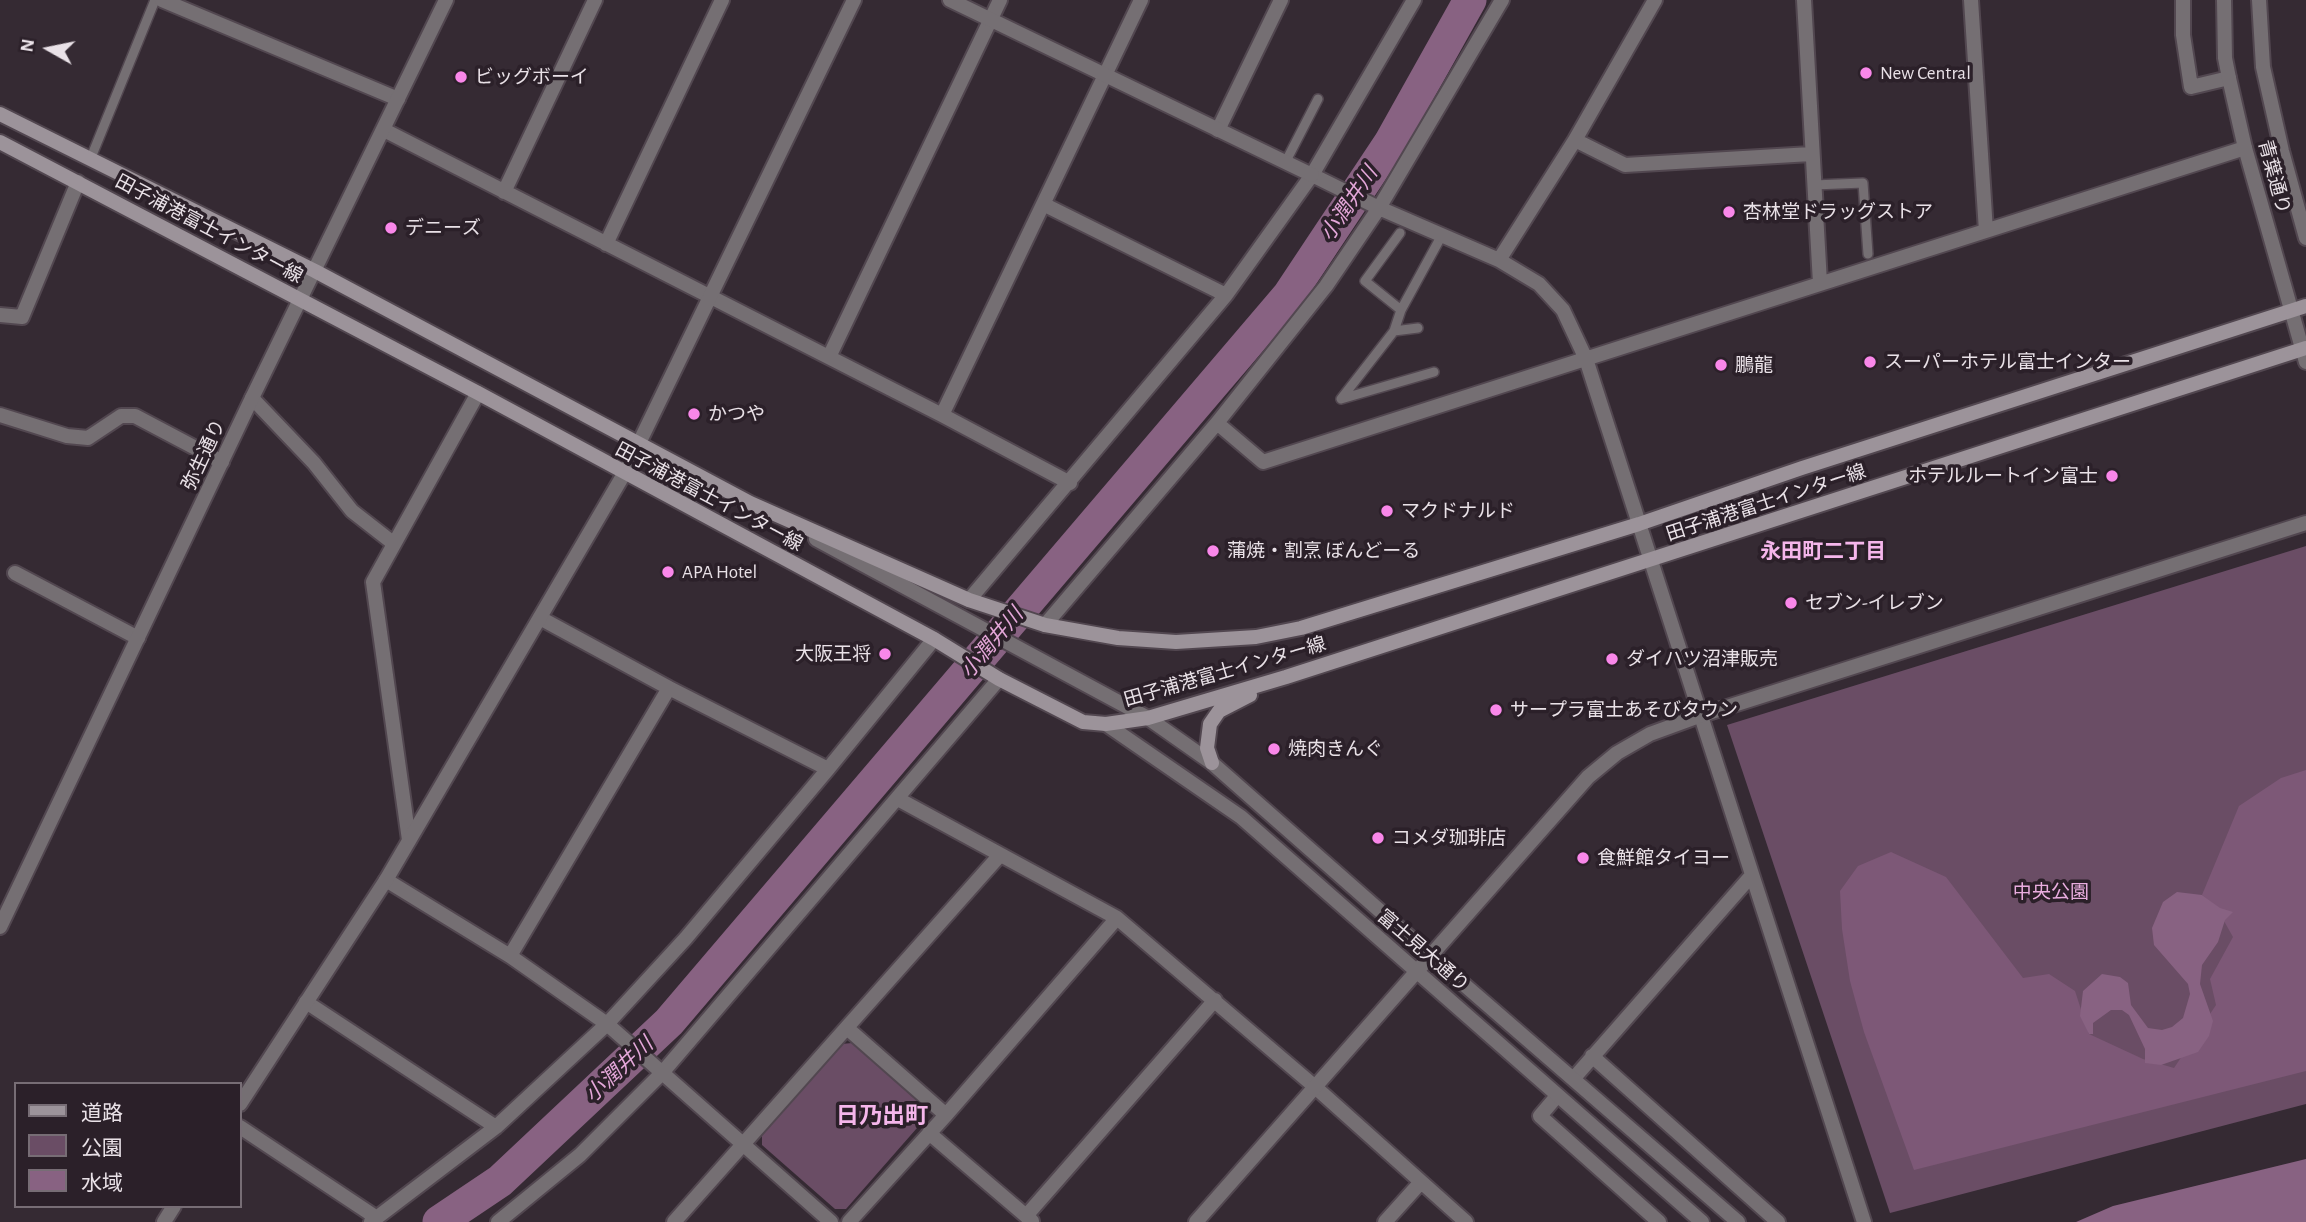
<!DOCTYPE html>
<meta charset="utf-8">
<style>
body{margin:0}
#map{position:relative;width:2306px;height:1222px;overflow:hidden;background:#352a33;font-family:"Alegreya Sans","Noto Sans JP",sans-serif}
canvas{display:block}
.legend{position:absolute;left:14px;top:1082px;width:228px;height:126px;box-sizing:border-box;background:#2b2029;border:2px solid #776d75;margin:0;padding:9px 12px;list-style:none;font-size:21px;color:#e9e1e7}
.legend li{display:flex;align-items:center;gap:14px;height:35px}
.legend b{width:35px;border:2px solid #776d75}
.north{position:absolute;left:14px;top:14px;width:70px;height:70px;-webkit-text-stroke:5px #2b2029;paint-order:stroke;rotate:279deg;font-size:19px;font-weight:700;line-height:28px;text-align:center;color:#e9e1e7}
.north::after{content:'';display:block;margin:auto;width:24px;height:32px;background:#e9e1e7;clip-path:polygon(50% 0,100% 100%,50% 72%,0 100%)}
</style>
<div id="map">
<canvas width="2306" height="1222"></canvas>
<ul class="legend">
<li><b style="height:9px;background:#9c939a"></b>道路</li>
<li><b style="height:19px;background:#6a4d65"></b>公園</li>
<li><b style="height:19px;background:#886282"></b>水域</li>
</ul>
<div class="north">N</div>
</div>
<script>
const ctx = document.querySelector('canvas').getContext('2d');
ctx.lineJoin = 'round';
function fill(path, color) { ctx.fillStyle = color; ctx.fill(path, 'evenodd'); }
const poly = rows => new Path2D(rows.map(r => 'M' + r).join(''));
function trace(path, color, width, dash) { ctx.strokeStyle = color; ctx.lineWidth = width; ctx.lineCap = dash ? 'butt' : 'round'; ctx.setLineDash(dash || []); ctx.stroke(path); }
function write(font, color, halo, rows, align = 'center') {
  ctx.font = font + ' "Alegreya Sans","Noto Sans JP",sans-serif'; ctx.lineWidth = 7; ctx.setLineDash([]); ctx.textBaseline = 'middle'; ctx.strokeStyle = halo; ctx.fillStyle = color; for (const [text, x, y, turn = 0] of rows) {
    ctx.save(); ctx.translate(x, y); ctx.rotate((+turn || 0) * Math.PI / 180); ctx.textAlign = isNaN(turn) ? turn : align; if (halo) ctx.strokeText(text, 0, 0); ctx.fillText(text, 0, 0); ctx.restore();
  }
}
const green = poly([
 [2306,546,2306,1104,1890,1213,1727,725],
 [852,1043,923,1106,924,1120,846,1209,835,1209,762,1145,762,1134,841,1044]
]);
const forest = poly([
 [2306,770,2306,1071,1914,1170,1864,1032,1850,981,1842,929,1840,891,1858,866,1891,852,1946,877,2023,978,2049,974,2075,991,2089,1034,2143,1059,2174,1068,2216,1005,2210,979,2233,937,2215,905,2202,895,2239,806,2281,778]
]);
const water = poly([
 [2177,892,2202,895,2220,908,2233,912,2225,920,2218,942,2202,965,2200,984,2213,1021,2209,1036,2198,1052,2161,1065,2145,1063,2145,1049,2129,1015,2122,1010,2111,1010,2093,1023,2093,1034,2089,1034,2080,1016,2083,991,2102,974,2120,977,2128,983,2131,1005,2148,1028,2162,1030,2172,1027,2183,1018,2190,994,2188,984,2154,945,2152,928,2163,902],
 [2306,1159,2306,1222,2076,1222,2113,1206]
]);
const river = poly([
 [439,1222,500,1181,669,1022,1289,295,1390,143,1470,0]
]);
const service = poly([
 [90,160,155,0],
 [1285,163,1318,99],
 [1814,185,1863,183,1868,254],
 [1400,233,1365,281,1401,310],
 [1394,331,1418,328],
 [1434,372,1341,399,1394,331,1401,310,1442,235]
]);
const minor = poly([
 [162,0,398,99],
 [1804,0,1820,283],
 [1971,0,1986,231],
 [2183,0,2183,35,2191,87,2229,78],
 [384,130,942,415,1070,483],
 [1218,130,1281,0],
 [1575,140,1625,165,1811,154],
 [1312,175,1379,208,1499,260,1539,284,1563,310,1586,359,1864,1222],
 [504,192,595,0],
 [1045,205,1226,295],
 [606,244,722,0],
 [1499,260,1575,140,1655,0],
 [0,315,22,317,78,182],
 [829,357,1000,0],
 [252,398,314,463,352,511,393,543],
 [0,415,67,436,88,438,121,416,135,416,222,462],
 [942,415,1141,0],
 [1217,423,1263,462,2245,148],
 [15,573,138,638],
 [969,600,1226,295,1312,175,1414,0],
 [540,618,669,688,828,769],
 [1045,625,1217,423,1326,286,1379,208,1502,0],
 [1702,715,2306,523],
 [898,799,1117,918,1314,1086,1466,1222],
 [409,840,373,582,478,393],
 [386,880,510,956,607,1024,831,1222],
 [510,956,669,688],
 [306,1002,496,1127],
 [847,1028,946,1115],
 [1592,1056,1778,1222],
 [1574,1078,1752,875],
 [1557,1096,1540,1116,1659,1222],
 [240,1127,377,1218],
 [929,1133,1032,1221],
 [1026,1216,1215,1000],
 [371,1222,496,1127,607,1024,686,938,828,769,934,639],
 [498,1222,580,1155,662,1073,999,679],
 [674,1222,1000,855],
 [849,1222,946,1115,1117,918],
 [1385,1222,1421,1182]
]);
const tertiary = poly([
 [950,0,1312,175],
 [2224,0,2225,58,2229,78,2245,148,2306,362],
 [2259,0,2263,67,2282,151,2306,238],
 [816,539,1148,718,1212,763,1430,955,1738,1222],
 [1106,724,1241,817,1702,1222],
 [0,927,252,398,446,0],
 [240,1104,386,880,624,474,854,0],
 [164,1222,174,1206],
 [1196,1222,1588,777,1617,753,1650,734,1702,715]
]);
const secondary = poly([
 [0,114,315,271,750,503,969,600,1045,625,1118,638,1176,642,1256,637,1301,628,1639,524,1802,468,2306,306],
 [0,142,478,393,934,639,999,679,1083,722,1106,724,1148,718,1286,677,2306,348],
 [1212,763,1207,748,1210,724,1219,711,1250,695]
]);
const markers = [
 [1866,73,7,"#f987e9"],
 [461,77,7,"#f987e9"],
 [1729,212,7,"#f987e9"],
 [391,228,7,"#f987e9"],
 [1870,362,7,"#f987e9"],
 [1721,365,7,"#f987e9"],
 [694,414,7,"#f987e9"],
 [2112,476,7,"#f987e9"],
 [1387,511,7,"#f987e9"],
 [1213,551,7,"#f987e9"],
 [668,572,7,"#f987e9"],
 [1791,603,7,"#f987e9"],
 [885,654,7,"#f987e9"],
 [1612,659,7,"#f987e9"],
 [1496,710,7,"#f987e9"],
 [1274,749,7,"#f987e9"],
 [1378,838,7,"#f987e9"],
 [1583,858,7,"#f987e9"]
];
const poiNames = [
 ["New Central",1880,73],
 ["ビッグボーイ",475,77],
 ["杏林堂ドラッグストア",1743,212],
 ["デニーズ",405,228],
 ["スーパーホテル富士インター",1884,362],
 ["鵬龍",1735,365],
 ["かつや",708,414],
 ["ホテルルートイン富士",2098,476,"right"],
 ["マクドナルド",1401,511],
 ["蒲焼・割烹 ぼんどーる",1227,551],
 ["APA Hotel",682,572],
 ["セブン-イレブン",1805,603],
 ["大阪王将",871,654,"right"],
 ["ダイハツ沼津販売",1626,659],
 ["サープラ富士あそびタウン",1510,710],
 ["焼肉きんぐ",1288,749],
 ["コメダ珈琲店",1392,838],
 ["食鮮館タイヨー",1597,858]
];
const streetNames = [
 ["青葉通り",2274,177,75],
 ["田子浦港富士インター線",209,229,28],
 ["弥生通り",204,455,-65],
 ["田子浦港富士インター線",709,497,28],
 ["田子浦港富士インター線",1766,503,-18],
 ["田子浦港富士インター線",1225,672,-16],
 ["富士見大通り",1423,951,41]
];
const parkNames = [
 ["中央公園",2051,892]
];
const waterNames = [
 ["小潤井川",1349,204,-56],
 ["小潤井川",992,643,-50],
 ["小潤井川",619,1070,-43]
];
const neighbourhoodNames = [
 ["永田町二丁目",1823,552]
];
const quarterNames = [
 ["日乃出町",882,1116]
];
fill(green, '#6a4d65');
fill(forest, '#7d5877');
fill(water, '#886282');
trace(river, '#886282', 33);
trace(service, '#524750', 12);
trace(minor, '#524750', 18);
trace(tertiary, '#524750', 18);
trace(secondary, '#524750', 18);
trace(service, '#756f73', 9);
trace(minor, '#756f73', 14);
trace(tertiary, '#756f73', 14);
trace(secondary, '#9c939a', 14);
for (const [x, y, r, color] of markers) { const dot = new Path2D(); dot.arc(x, y, r, 0, 2 * Math.PI); ctx.fillStyle = color; ctx.fill(dot); trace(dot, '#2b2029', 2.5); }
write('19px', '#e9e1e7', '#2b2029', poiNames, 'left');
write('19px', '#e9e1e7', '#2b2029', streetNames);
write('19px', '#e9addf', '#2b2029', parkNames);
write('italic 21px', '#e4a7d9', '#2b2029', waterNames);
write('bold 21px', '#f5b6eb', '#2b2029', neighbourhoodNames);
write('bold 23px', '#f5b6eb', '#2b2029', quarterNames);
</script>
